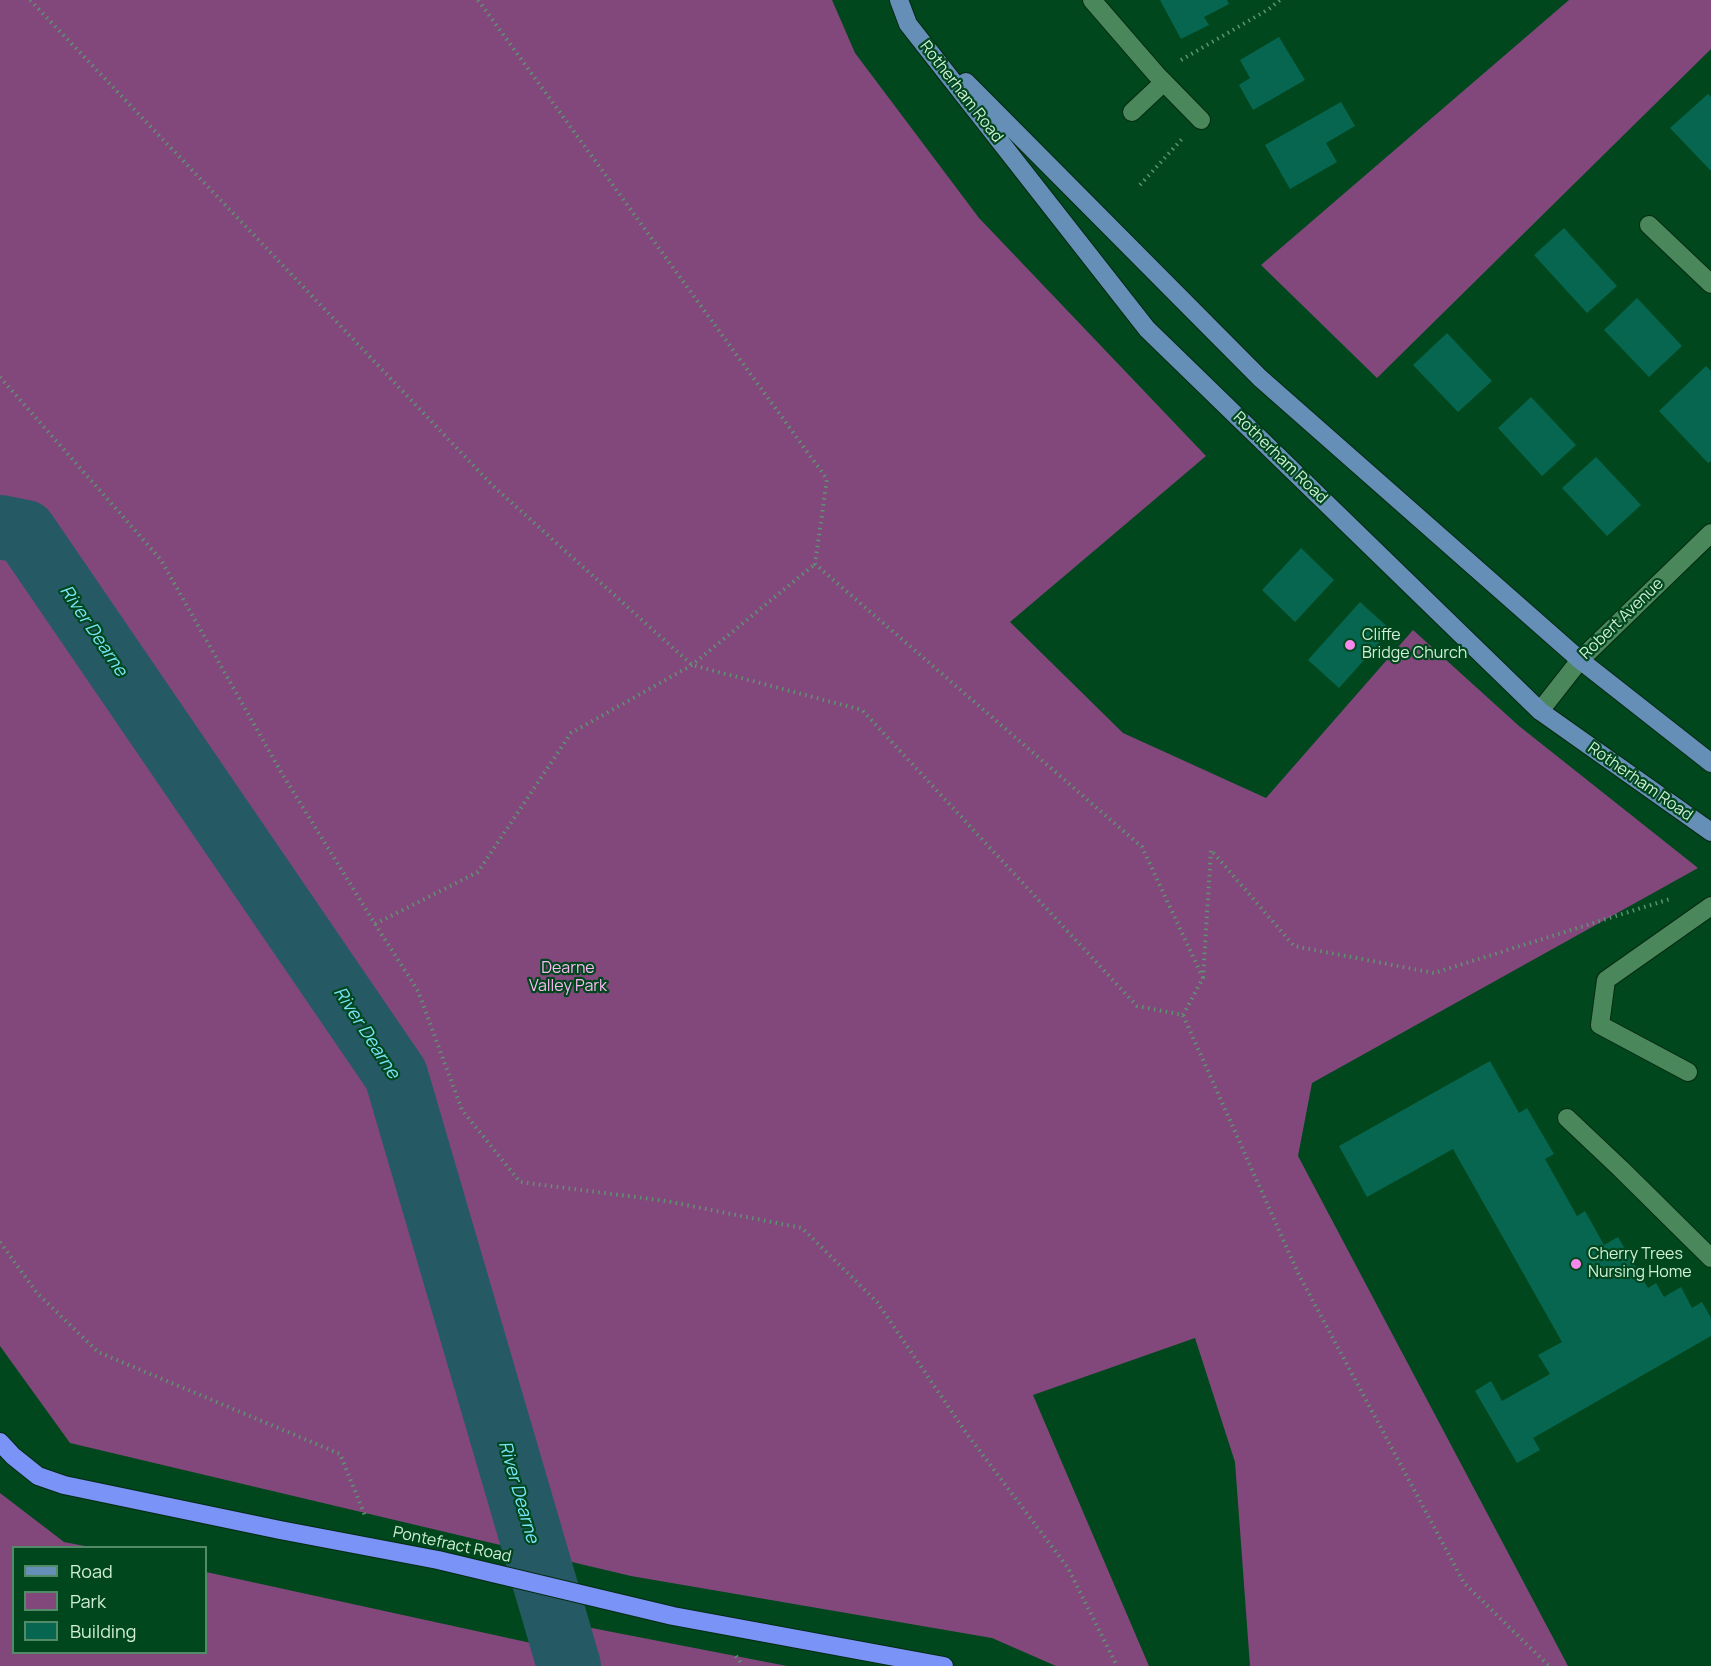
<!DOCTYPE html>
<style>
body{margin:0}
#map{position:relative;width:1711px;height:1666px;overflow:hidden;background:#00471e;font-family:Manrope,sans-serif}
canvas{display:block}
.legend{position:absolute;left:12px;top:1546px;width:195px;height:108px;box-sizing:border-box;background:#00471e;border:2px solid #538a68;margin:0;padding:8px 10px;list-style:none;font-size:18px;color:#d0efd6}
.legend li{display:flex;align-items:center;gap:12px;height:30px}
.legend b{width:30px;border:2px solid #538a68}
</style>
<div id="map">
<canvas width="1711" height="1666"></canvas>
<ul class="legend">
<li><b style="height:8px;background:#668fb8"></b>Road</li>
<li><b style="height:16px;background:#82487c"></b>Park</li>
<li><b style="height:16px;background:#076650"></b>Building</li>
</ul>
</div>
<script>
const ctx = document.querySelector('canvas').getContext('2d');
ctx.lineJoin = 'round';
function fill(path, color) { ctx.fillStyle = color; ctx.fill(path, 'evenodd'); }
const poly = rows => new Path2D(rows.map(r => 'M' + r).join(''));
function trace(path, color, width, dash) { ctx.strokeStyle = color; ctx.lineWidth = width; ctx.lineCap = dash ? 'butt' : 'round'; ctx.setLineDash(dash || []); ctx.stroke(path); }
function write(font, color, halo, rows, align = 'center') {
  ctx.font = font + ' Manrope,sans-serif'; ctx.lineWidth = 4.5; ctx.setLineDash([]); ctx.textBaseline = 'middle'; ctx.strokeStyle = halo; ctx.fillStyle = color; for (const [text, x, y, turn = 0] of rows) {
    ctx.save(); ctx.translate(x, y); ctx.rotate((+turn || 0) * Math.PI / 180); ctx.textAlign = isNaN(turn) ? turn : align; if (halo) ctx.strokeText(text, 0, 0); ctx.fillText(text, 0, 0); ctx.restore();
  }
}
const green = poly([
 [0,0,832,0,855,53,979,218,1206,456,1010,622,1123,733,1266,798,1413,630,1519,726,1698,868,1312,1083,1298,1156,1568,1666,1250,1666,1235,1462,1195,1338,1033,1395,1149,1666,1056,1666,992,1638,631,1576,70,1443,0,1346],
 [1569,0,1711,0,1711,49,1377,378,1261,265],
 [0,1493,64,1542,90,1547,14,1548,14,1652,206,1652,206,1572,531,1643,525,1615,787,1666,0,1666]
]);
const river = poly([
 [0,527,25,532,396,1075,569,1666]
]);
const building = poly([
 [1160,0,1227,0,1229,4,1204,17,1209,25,1181,39],
 [1279,37,1305,80,1253,110,1239,85,1250,78,1240,60],
 [1708,94,1711,97,1711,171,1670,128],
 [1341,102,1355,126,1326,143,1337,162,1290,189,1265,145],
 [1564,228,1617,286,1587,313,1534,255],
 [1637,298,1682,346,1649,377,1604,330],
 [1447,333,1492,381,1458,412,1413,365],
 [1706,366,1711,371,1711,461,1708,463,1659,411],
 [1531,397,1576,445,1542,476,1498,428],
 [1596,457,1641,505,1607,536,1562,488],
 [1301,548,1334,580,1295,622,1262,590],
 [1360,602,1391,630,1339,688,1308,660],
 [1490,1061,1519,1113,1527,1108,1554,1154,1545,1159,1577,1216,1585,1211,1604,1245,1618,1237,1648,1288,1656,1283,1664,1297,1681,1287,1692,1308,1702,1302,1711,1318,1711,1336,1533,1438,1540,1450,1517,1463,1475,1391,1491,1381,1502,1401,1550,1374,1538,1355,1562,1342,1453,1149,1367,1197,1339,1146]
]);
const path = poly([
 [30,0,492,485,692,665,862,710,1137,1006,1183,1015,1298,1273,1464,1583,1549,1666],
 [478,0,827,479,815,564,1142,847,1203,978],
 [1181,60,1269,9,1280,0],
 [1140,185,1182,139],
 [0,377,161,560,281,772,375,924,418,991,462,1110,520,1182,666,1201,802,1228,877,1302,967,1434,1068,1568,1117,1666],
 [375,924,478,872,571,733,692,665,815,564],
 [1183,1015,1203,978,1211,850,1294,946,1434,973,1670,899],
 [0,1242,37,1293,98,1352,340,1454,366,1518],
 [736,1656,743,1666]
]);
const lane = poly([
 [1688,1072,1600,1025,1606,980,1711,906],
 [1567,1118,1621,1169,1711,1258]
]);
const street = poly([
 [1092,0,1156,74,1201,120],
 [1132,112,1164,82],
 [1649,225,1711,284],
 [1540,711,1580,660,1711,533]
]);
const primary = poly([
 [899,0,908,24,1147,329,1540,711,1711,832],
 [966,82,1260,378,1580,660,1711,763]
]);
const highway = poly([
 [0,1442,13,1456,38,1476,64,1485,280,1530,438,1560,673,1616,944,1666]
]);
const markers = [
 [1350,645,6,"#f788ec"],
 [1576,1264,6,"#f788ec"]
];
const streetNames = [
 ["Rotherham Road",961,92,52],
 ["Rotherham Road",1280,458,44],
 ["Robert Avenue",1622,619,-44],
 ["Rotherham Road",1640,782,35],
 ["Pontefract Road",452,1545,12]
];
const poiNames = [
 ["Cliffe",1362,636],
 ["Bridge Church",1362,654],
 ["Cherry Trees",1588,1255],
 ["Nursing Home",1588,1273]
];
const parkNames = [
 ["Dearne",568,969],
 ["Valley Park",568,987]
];
const waterNames = [
 ["River Dearne",93,631,56],
 ["River Dearne",366,1033,57],
 ["River Dearne",518,1492,74]
];
fill(green, '#82487c');
trace(river, '#255a64', 64);
fill(building, '#076650');
trace(lane, '#072912', 20);
trace(street, '#072912', 20);
trace(primary, '#072912', 20);
trace(highway, '#072912', 20);
trace(path, '#5e9371', 4, [1.5, 4.5]);
trace(lane, '#4a885b', 18);
trace(street, '#4a885b', 18);
trace(primary, '#668fb8', 18);
trace(highway, '#7993f6', 18);
for (const [x, y, r, color] of markers) { const dot = new Path2D(); dot.arc(x, y, r, 0, 2 * Math.PI); ctx.fillStyle = color; ctx.fill(dot); trace(dot, '#00471e', 2); }
write('16px', '#d0efd6', '#00471e', streetNames);
write('16px', '#d0efd6', '#00471e', poiNames, 'left');
write('16px', '#fbb9f3', '#00471e', parkNames);
write('italic 18px', '#76e5f9', '#00471e', waterNames);
</script>
